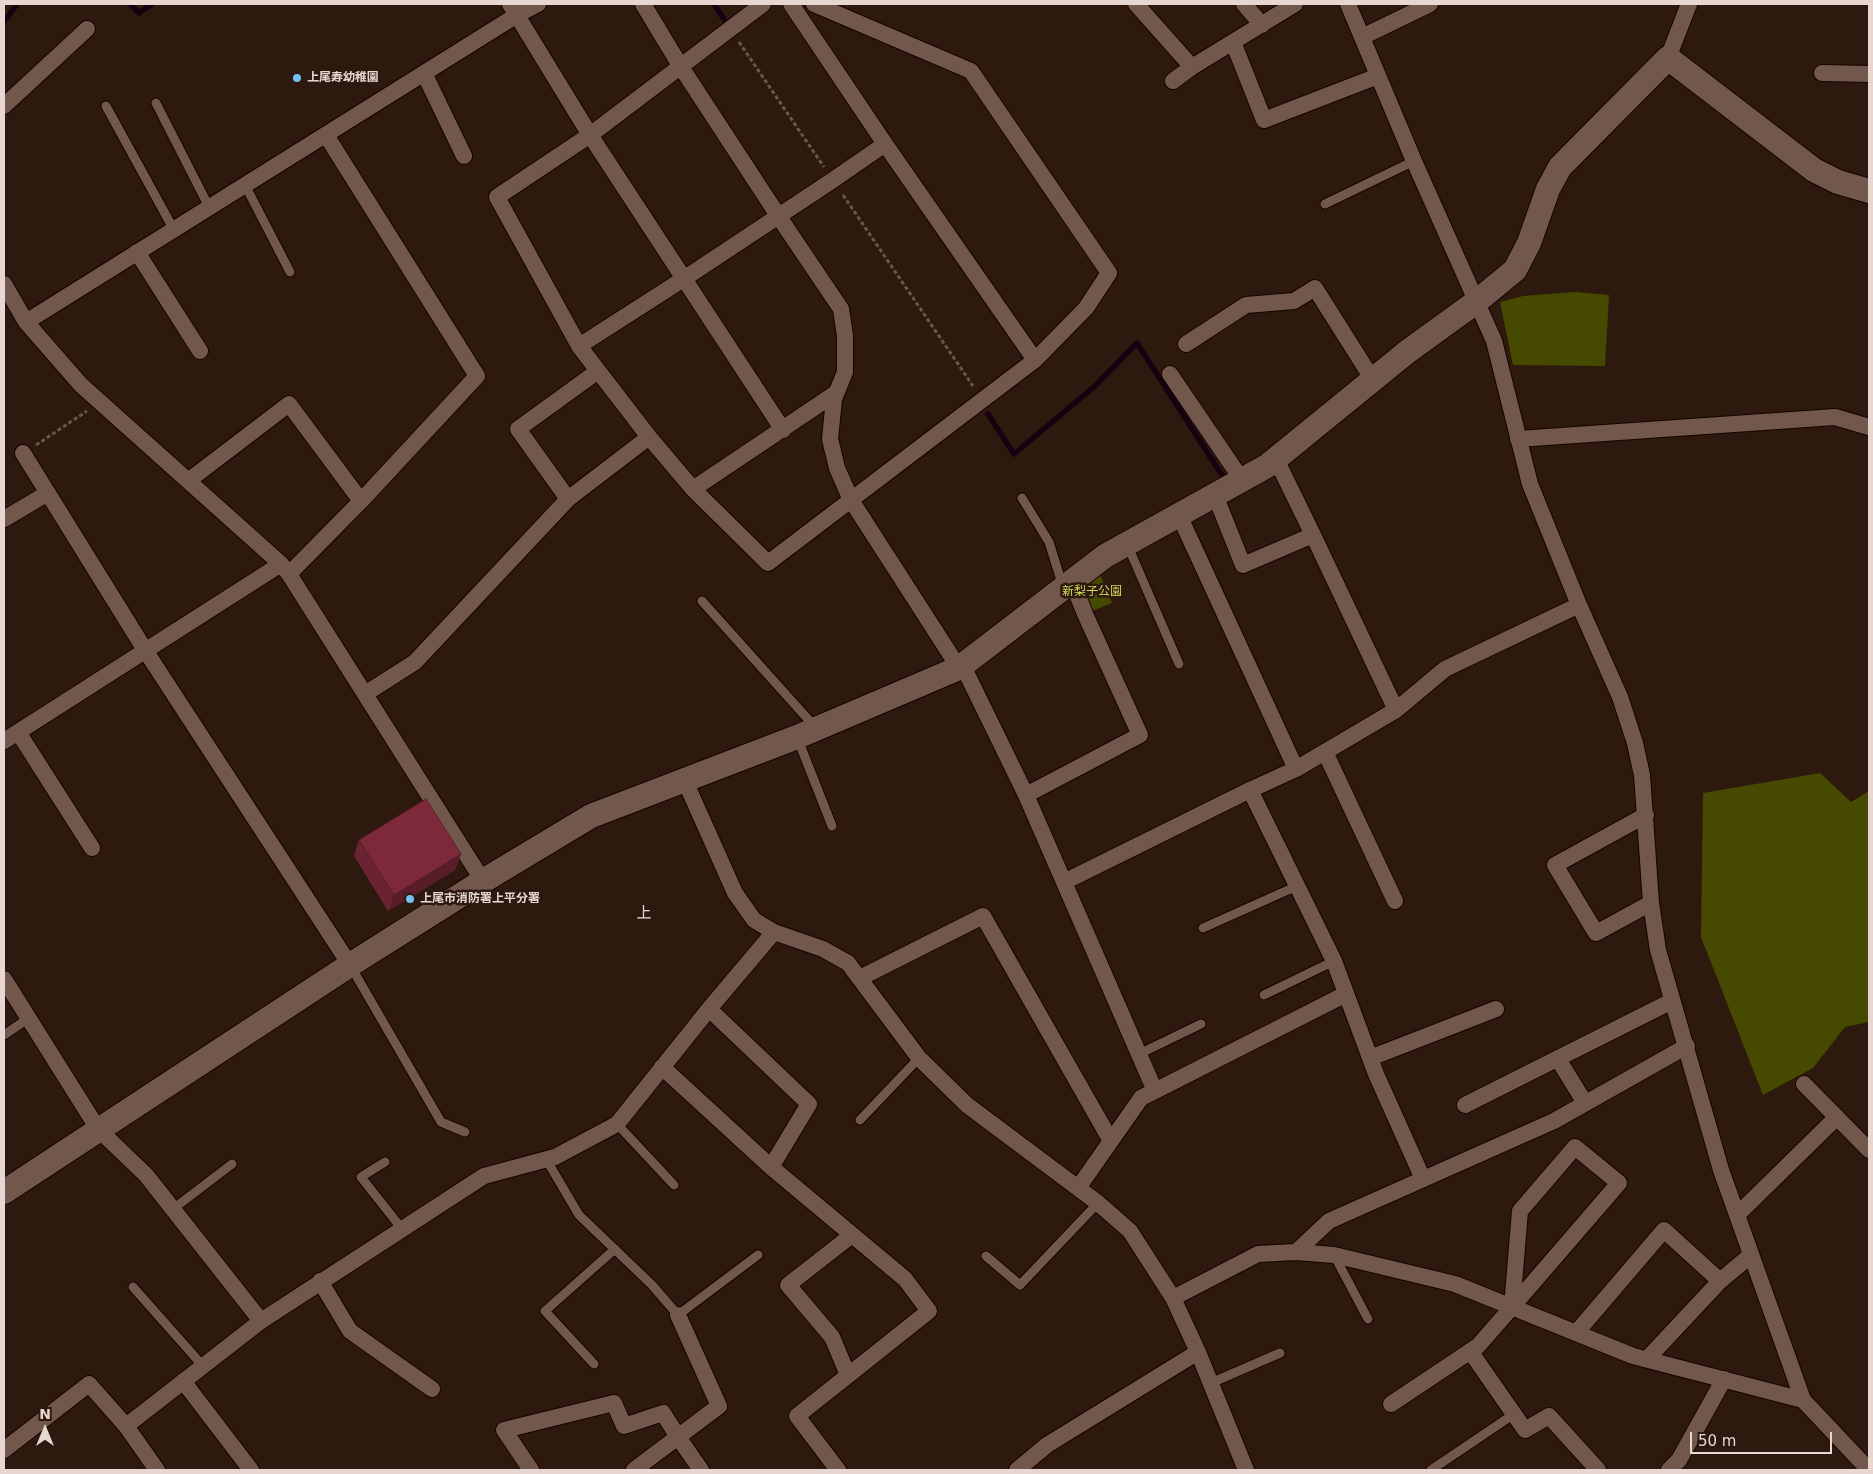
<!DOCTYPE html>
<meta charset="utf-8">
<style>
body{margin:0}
#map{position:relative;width:1873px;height:1474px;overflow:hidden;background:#2e190e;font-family:"DejaVu Sans",sans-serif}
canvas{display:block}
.frame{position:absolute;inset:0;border:5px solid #e7d7d0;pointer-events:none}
.north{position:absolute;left:20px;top:1404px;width:50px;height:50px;-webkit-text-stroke:4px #2e190e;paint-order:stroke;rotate:0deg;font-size:14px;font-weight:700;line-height:20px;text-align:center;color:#e7d7d0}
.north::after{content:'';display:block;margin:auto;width:18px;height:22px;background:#e7d7d0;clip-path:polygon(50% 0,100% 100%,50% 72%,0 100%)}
.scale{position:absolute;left:1690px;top:1432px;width:142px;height:22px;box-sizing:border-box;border:2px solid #e7d7d0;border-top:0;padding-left:6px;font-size:15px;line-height:18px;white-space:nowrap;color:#e7d7d0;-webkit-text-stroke:4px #2e190e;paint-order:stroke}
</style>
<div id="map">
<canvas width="1873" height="1474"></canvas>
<div class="frame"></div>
<div class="north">N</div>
<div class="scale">50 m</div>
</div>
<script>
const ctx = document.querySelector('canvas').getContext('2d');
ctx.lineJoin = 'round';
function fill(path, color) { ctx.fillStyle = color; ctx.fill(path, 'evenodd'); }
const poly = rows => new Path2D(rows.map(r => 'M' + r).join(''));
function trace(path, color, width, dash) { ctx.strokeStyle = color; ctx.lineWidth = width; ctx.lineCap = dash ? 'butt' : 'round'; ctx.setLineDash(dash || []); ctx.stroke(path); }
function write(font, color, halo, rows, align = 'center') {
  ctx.font = font + ' "DejaVu Sans","Noto Sans JP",sans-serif'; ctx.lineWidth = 5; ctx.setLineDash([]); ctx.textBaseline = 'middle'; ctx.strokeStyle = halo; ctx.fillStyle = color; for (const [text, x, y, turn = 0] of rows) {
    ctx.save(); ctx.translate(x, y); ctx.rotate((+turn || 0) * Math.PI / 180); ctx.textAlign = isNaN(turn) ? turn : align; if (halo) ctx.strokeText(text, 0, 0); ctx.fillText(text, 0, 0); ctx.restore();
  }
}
const green = poly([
 [1575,292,1609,295,1605,366,1513,365,1500,302,1523,296],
 [1095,563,1112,603,1085,614,1072,581],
 [1820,773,1851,802,1869,791,1869,1022,1845,1027,1813,1068,1763,1095,1701,937,1703,793]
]);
const stream = poly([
 [130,4,139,13,152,4],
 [714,4,729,27],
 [4,22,17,4],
 [988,414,1014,454,1095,386,1137,343,1227,483]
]);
const path = poly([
 [739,42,824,167],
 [843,195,973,386],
 [36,445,87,411]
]);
const lane = poly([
 [156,103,209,207],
 [106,106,174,230],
 [245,185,290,272],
 [1325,204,1414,161],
 [1022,498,1049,542,1063,587],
 [1127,544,1179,664],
 [702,601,815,727],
 [797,737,832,826],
 [1203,928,1297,886],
 [350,965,441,1122,465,1132],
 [1264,995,1334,961],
 [4,1035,29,1018],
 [1139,1054,1201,1024],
 [860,1120,919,1058],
 [617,1124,674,1185],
 [546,1159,579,1215,652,1285,678,1315,758,1255],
 [385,1162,361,1177,402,1229],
 [173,1209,232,1164],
 [1334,1255,1368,1319],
 [986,1256,1020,1285,1098,1203],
 [133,1287,203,1366],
 [594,1364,545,1311,615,1249],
 [1211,1383,1280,1353],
 [1431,1470,1514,1414]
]);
const street = poly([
 [510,4,590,135,783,430],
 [643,4,681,67,779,217,841,309,845,336,845,372,834,399,830,439,837,468,851,500,959,668],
 [763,4,590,135,497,197,579,346,649,437,693,489,768,563,1035,360,1086,308,1109,273,971,71,814,4],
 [791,4,885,144,1035,360],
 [1136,4,1192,67],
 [1244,4,1262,25],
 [1348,4,1414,161,1494,341,1530,484,1579,605,1620,697,1635,743,1642,775,1651,903,1658,950,1721,1170,1803,1400,1869,1470],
 [1362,37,1430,4],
 [1233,42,1264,120,1378,76],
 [1668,58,1689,4],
 [424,73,464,156],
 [1822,73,1869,74],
 [1173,81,1192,67,1295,4],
 [4,106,87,29],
 [137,252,200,351],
 [4,284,26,322,81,385,281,564,289,574,483,881],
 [26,322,517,15,538,4],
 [1186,344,1246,305,1294,301,1315,288,1373,380],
 [579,346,685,278,833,180,885,144],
 [1170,374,1242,480],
 [1518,439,1835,417,1869,427],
 [23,453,145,650,350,965],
 [1276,459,1313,535,1396,710],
 [188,481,289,404,361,501],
 [693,489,836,393],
 [1215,495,1243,565,1313,535],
 [568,499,518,429,598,371],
 [1179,515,1296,769],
 [4,519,48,493],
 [289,574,361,501,477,376,326,135],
 [962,664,1026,795,1155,1091],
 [365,694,415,662,568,499,649,437],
 [18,732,92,848],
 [4,741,281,564],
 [1325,752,1395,901],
 [685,781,735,893,754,920,774,932,823,949,848,963,919,1058,967,1105,1098,1203,1130,1231,1173,1298,1198,1352,1246,1470],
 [1026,795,1140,735,1085,614,1072,581],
 [1646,815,1555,865,1596,933,1651,903],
 [1064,882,1250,790],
 [860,978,983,916,1111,1141],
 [4,979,98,1129,146,1175,261,1321],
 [709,1009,809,1104,771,1167],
 [1370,1058,1496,1009],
 [1558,1059,1585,1103],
 [662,1067,771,1167,905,1279,929,1311,797,1416,838,1470],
 [1804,1084,1869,1150],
 [1465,1105,1672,1001],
 [1423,1179,1376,1074,1334,961,1250,790,1296,769,1396,710,1445,669,1579,605],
 [1078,1188,1141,1098,1346,994],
 [1737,1215,1837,1117],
 [1296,1252,1329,1221,1554,1121,1687,1046],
 [320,1281,350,1331,432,1389],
 [1720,1281,1751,1255],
 [1173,1298,1258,1254,1296,1252,1334,1255,1455,1284,1633,1356,1803,1400],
 [1576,1333,1664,1230,1720,1281,1647,1359],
 [1470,1351,1525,1430,1549,1416,1598,1470],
 [848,1375,832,1337,788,1285,852,1235],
 [183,1381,251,1470],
 [1391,1404,1478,1346,1512,1307,1619,1183,1575,1147,1520,1211,1512,1307],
 [126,1426,261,1321,484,1176,555,1157,617,1124,709,1009,774,932],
 [4,1450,89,1384,126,1426,157,1470],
 [531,1470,504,1430,614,1403,624,1426,663,1413,678,1437,701,1470],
 [634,1470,719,1406,678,1315],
 [1017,1470,1047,1445,1198,1352],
 [1669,1470,1679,1460,1724,1379]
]);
const secondary = poly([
 [4,1192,350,965,483,881,591,816,797,737,959,668,1105,556,1267,466,1407,352,1476,302,1515,270,1529,243,1548,189,1560,167,1668,58,1814,170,1838,182,1869,191]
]);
const wall = poly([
 [359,840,461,854,455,870,388,911,354,856]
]);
const shadedWall = poly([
 [461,854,455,870,388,911,394,895]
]);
const building = poly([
 [426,799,461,854,394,895,359,840,426,799]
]);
const markers = [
 [297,78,5,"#72c1f5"],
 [410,899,5,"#72c1f5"]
];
const poiNames = [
 ["上尾寿幼稚園",307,78],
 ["上尾市消防署上平分署",420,899]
];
const parkNames = [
 ["新梨子公園",1092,592]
];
const quarterNames = [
 ["上",644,914]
];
fill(green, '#464900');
trace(stream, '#170010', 5.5);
trace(lane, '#150400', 11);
trace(street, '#150400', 18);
trace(secondary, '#150400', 26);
trace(path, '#69564c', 3, [4, 2.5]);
trace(lane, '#72584c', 9);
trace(street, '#72584c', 16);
trace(secondary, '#72584c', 24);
fill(wall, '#6c2331');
fill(shadedWall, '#581d28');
fill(building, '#7e2939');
trace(building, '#581d28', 1);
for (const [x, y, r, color] of markers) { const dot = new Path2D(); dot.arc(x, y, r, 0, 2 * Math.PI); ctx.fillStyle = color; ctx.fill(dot); trace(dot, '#2e190e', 2); }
write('bold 12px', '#e7d7d0', '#2e190e', poiNames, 'left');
write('12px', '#d1d95d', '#2e190e', parkNames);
write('15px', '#e7d7d0', '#2e190e', quarterNames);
</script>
